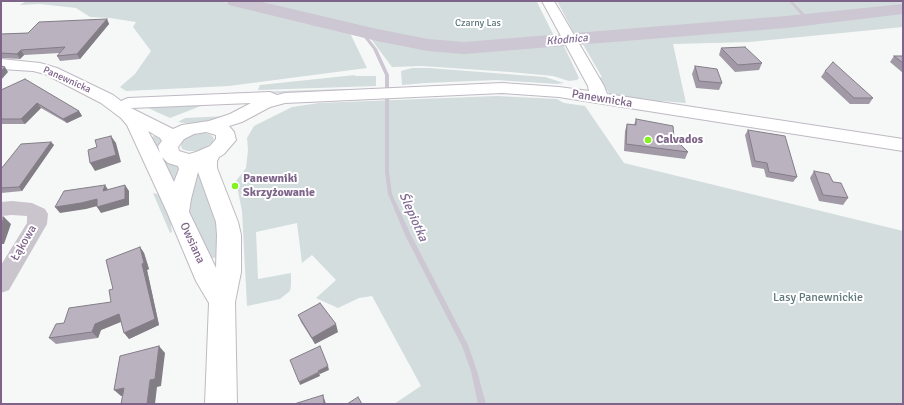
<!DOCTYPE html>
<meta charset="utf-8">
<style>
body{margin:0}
#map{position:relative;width:904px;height:405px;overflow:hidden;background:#f5f8f6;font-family:Signika,sans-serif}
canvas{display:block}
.frame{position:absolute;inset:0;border:2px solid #7e6489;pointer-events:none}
</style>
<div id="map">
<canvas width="904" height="405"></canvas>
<div class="frame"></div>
</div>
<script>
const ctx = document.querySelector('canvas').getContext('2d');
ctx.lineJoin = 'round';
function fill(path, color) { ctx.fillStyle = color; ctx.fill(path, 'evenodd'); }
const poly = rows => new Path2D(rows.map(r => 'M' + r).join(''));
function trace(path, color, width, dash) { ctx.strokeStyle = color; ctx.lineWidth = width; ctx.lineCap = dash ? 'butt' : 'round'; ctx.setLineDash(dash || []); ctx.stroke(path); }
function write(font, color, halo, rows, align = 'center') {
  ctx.font = font + ' Signika,sans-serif'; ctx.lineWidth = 4; ctx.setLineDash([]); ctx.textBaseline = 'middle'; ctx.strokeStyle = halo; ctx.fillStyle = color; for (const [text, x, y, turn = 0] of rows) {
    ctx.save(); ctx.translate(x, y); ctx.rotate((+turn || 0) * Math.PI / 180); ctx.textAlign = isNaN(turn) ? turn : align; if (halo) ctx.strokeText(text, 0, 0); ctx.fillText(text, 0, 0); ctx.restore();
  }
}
const green = poly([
 [26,1,220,1,349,31,367,68,229,86,126,91,120,87,135,74,151,51,133,27,136,22,110,18,90,17,76,8,40,4,20,5],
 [241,1,534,1,537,2,555,38,464,46,428,43,362,30,285,10],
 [557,1,903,1,903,7,782,20,575,35],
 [903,11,903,27,749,42,673,44,686,103,662,101,661,104,614,96,609,93,598,78,602,77,581,41,796,23],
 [368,35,428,47,472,50,562,42,579,78,577,80,569,81,553,76,510,72,422,66,392,67],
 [412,68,429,68,545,77,564,83,557,84,496,80,425,83,402,85,401,71],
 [355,75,355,76,376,76,376,86,258,90,260,85],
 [340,89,358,90,225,95,228,93],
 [497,96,557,99,564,103,585,106,624,163,903,231,903,404,394,404,421,386,372,296,359,298,338,308,316,298,336,280,312,255,302,263,297,223,256,232,258,279,291,273,291,285,290,291,280,299,247,306,242,211,236,181,246,168,248,150,247,138,254,126,292,107,319,103],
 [206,104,170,118,148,108,148,107],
 [228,116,206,122,191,124,178,122,185,118],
 [159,133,180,168,176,191,149,139],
 [197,133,205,133,211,135,214,138,212,143,199,151,188,151,182,149,181,145,183,140],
 [196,164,220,224,217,257,214,258,210,258,185,206],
 [153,193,162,195,169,211,172,232,170,233]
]);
const stream = poly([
 [789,1,792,1,808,18,808,20,806,20,789,1],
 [360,30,362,30,377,49,389,75,389,172,392,194,411,235,468,345,477,371,486,404,478,404,471,371,462,346,405,235,388,194,385,172,385,75,373,49,360,32,360,30]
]);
const river = poly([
 [226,1,258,1,377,29,428,39,464,42,786,16,903,4,903,14,786,28,464,54,428,51,377,41,229,5,226,1]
]);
const street = poly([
 [12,201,32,203,45,209,48,214,47,224,9,290,1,293,1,265,27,223,27,216,12,215,1,216,1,202,12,201]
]);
const secondary = poly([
 [542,1,554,1,604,86,607,94,903,139,903,151,559,97,502,93,285,103,270,107,242,122,229,126,234,132,236,140,224,154,219,157,217,161,217,168,238,222,241,235,241,272,235,302,237,404,205,404,209,303,196,281,167,212,127,125,121,118,101,103,45,74,33,71,1,69,1,59,40,63,57,68,113,95,121,101,128,98,270,92,277,95,285,93,502,83,559,87,589,91,588,86,542,1],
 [251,103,230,114,209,121,182,125,173,129,131,108,251,103],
 [148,131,160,138,162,141,158,146,160,153,148,131],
 [206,132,216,135,216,139,210,146,196,152,189,154,179,151,178,147,184,139,194,134,206,132],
 [162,157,168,163,178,166,179,169,174,182,162,157],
 [198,172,216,222,217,235,216,268,189,212,191,199,198,172]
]);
const wall = poly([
 [107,19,109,24,80,59,60,61,57,56,60,53,24,55,20,59,1,58,1,34,28,33],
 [721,48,762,63,759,70,735,72,719,55],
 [894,56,903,56,903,73,890,62],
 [695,66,722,83,719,90,696,88,692,74],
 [825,71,873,98,869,104,850,104,821,77],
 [1,90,79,111,82,116,67,123,41,108,25,124,1,124],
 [636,119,674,138,688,152,685,159,624,151,625,131,627,124,634,125],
 [748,130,797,177,793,182,766,177,764,169,752,167,745,135],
 [51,142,54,145,22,191,1,193,1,169],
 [814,171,833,182,848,198,843,205,819,201,810,178],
 [140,247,144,253,149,269,147,270,159,325,129,339,121,322,101,330,98,338,56,344,49,338,64,323,111,302,113,289],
 [298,315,338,332,315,344,301,322]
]);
const shadedWall = poly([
 [107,19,109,24,80,59,77,54],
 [21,50,24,55,20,59,17,54],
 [5,67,8,72,1,80,1,71],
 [37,103,41,108,25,124,21,119],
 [79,111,82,116,67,123,63,119],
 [111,136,116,143,121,162,95,171,90,163],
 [51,142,54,145,22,191,19,187],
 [105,185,109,191,103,191],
 [125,185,129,191,129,205,101,213,97,207],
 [97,199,101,205,86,209,60,213,55,207],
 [4,217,11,224,4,244,2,244,1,246,1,225],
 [140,247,144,253,149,269,147,270,159,325,129,339,124,333,142,264],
 [119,314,125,320,101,330,98,338,92,332,95,324],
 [336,324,338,332,315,344,312,338],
 [159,346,165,353,161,386,157,387,155,404,147,404,150,380],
 [328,366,329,370,320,374,318,371],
 [319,372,320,376,300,385,299,382],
 [124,388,130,395,121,396,114,390],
 [323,395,326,404,324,404]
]);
const building = poly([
 [107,19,77,54,57,56,65,47,21,50,17,54,1,53,1,34,28,33,39,22,107,19],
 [745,47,762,63,738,65,721,48,745,47],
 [894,56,903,56,903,63,894,56],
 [833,62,873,98,854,98,825,71,833,62],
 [1,66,5,67,1,71,1,66],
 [695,66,717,69,722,83,699,81,695,66],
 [25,79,79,111,63,119,37,103,21,119,1,119,1,90,25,79],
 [636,119,673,126,674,138,688,152,626,144,627,124,636,125,636,119],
 [748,130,785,136,797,177,769,172,767,163,755,161,748,130],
 [111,136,116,155,90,163,88,150,97,147,95,140,111,136],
 [51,142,19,187,1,188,1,169,21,144,51,142],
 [814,171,829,174,833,182,841,183,848,198,823,195,814,171],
 [105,185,103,191,125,185,125,199,97,207,97,199,81,203,55,207,64,191,105,185],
 [1,217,4,217,1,225,1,217],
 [140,247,144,263,142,264,155,319,124,333,119,314,95,324,92,332,49,338,56,324,64,323,69,308,111,302,109,290,113,289,106,260,140,247],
 [320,303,336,324,312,338,298,315,320,303],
 [159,346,155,379,150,380,147,404,121,404,124,388,114,390,120,356,159,346],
 [320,346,328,366,318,371,319,372,299,382,290,360,320,346],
 [323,395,324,404,294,404,323,395],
 [358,397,362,404,347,404,358,397]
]);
const markers = [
 [648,140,4,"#84f21b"],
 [235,186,4,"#84f21b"]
];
const farParknames = [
 ["Czarny Las",478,23]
];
const farStreetnames = [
 ["Panewnicka",67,80,24]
];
const farWaternames = [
 ["Kłodnica",567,40,-5]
];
const streetNames = [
 ["Panewnicka",602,99,9],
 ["Łąkowa",24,243,-60],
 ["Owsiana",192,243,65]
];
const poiNames = [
 ["Calvados",656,140],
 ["Panewniki",243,179],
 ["Skrzyżowanie",243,193]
];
const parkNames = [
 ["Lasy Panewnickie",818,298]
];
const waterNames = [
 ["Ślepiotka",413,217,66]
];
fill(green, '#d3dddd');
fill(stream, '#cdc6d3');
fill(river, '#cdc6d3');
trace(secondary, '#c0b9c3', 2);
fill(street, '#cac5cd');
fill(secondary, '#fff');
fill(wall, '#a199a5');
fill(shadedWall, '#837d86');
fill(building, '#bbb2c0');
trace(building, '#837d86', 1);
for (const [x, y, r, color] of markers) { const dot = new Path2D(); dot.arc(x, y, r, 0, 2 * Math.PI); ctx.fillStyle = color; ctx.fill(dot); trace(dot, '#fff', 1.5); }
write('10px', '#60787a', '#fff', farParknames);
write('10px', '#7e6489', '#fff', farStreetnames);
write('italic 11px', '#816a93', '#fff', farWaternames);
write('12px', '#7e6489', '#fff', streetNames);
write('bold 12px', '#7e6489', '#fff', poiNames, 'left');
write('12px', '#60787a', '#fff', parkNames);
write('italic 13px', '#816a93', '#fff', waterNames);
</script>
